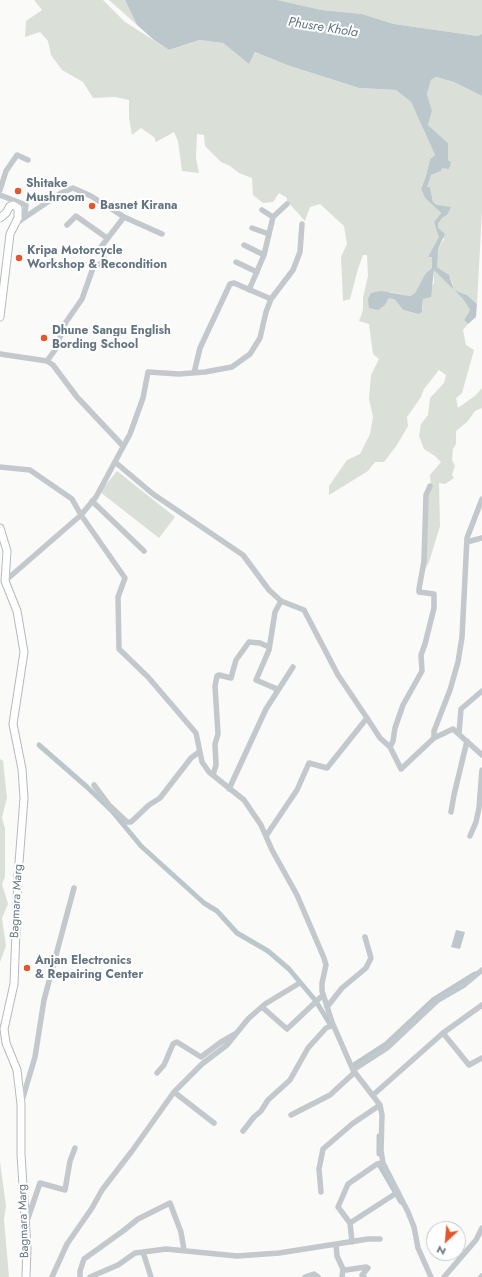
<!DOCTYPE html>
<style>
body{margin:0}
#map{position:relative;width:482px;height:1277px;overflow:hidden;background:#fafaf8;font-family:Jost,sans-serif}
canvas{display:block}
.north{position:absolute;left:426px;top:1221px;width:40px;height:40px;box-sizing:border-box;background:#fff;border:1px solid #c1c8cd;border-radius:50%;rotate:206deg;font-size:11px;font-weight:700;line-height:16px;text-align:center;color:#657683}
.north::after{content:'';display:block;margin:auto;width:14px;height:18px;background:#e4572e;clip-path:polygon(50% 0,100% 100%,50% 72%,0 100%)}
</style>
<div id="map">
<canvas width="482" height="1277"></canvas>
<div class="north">N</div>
</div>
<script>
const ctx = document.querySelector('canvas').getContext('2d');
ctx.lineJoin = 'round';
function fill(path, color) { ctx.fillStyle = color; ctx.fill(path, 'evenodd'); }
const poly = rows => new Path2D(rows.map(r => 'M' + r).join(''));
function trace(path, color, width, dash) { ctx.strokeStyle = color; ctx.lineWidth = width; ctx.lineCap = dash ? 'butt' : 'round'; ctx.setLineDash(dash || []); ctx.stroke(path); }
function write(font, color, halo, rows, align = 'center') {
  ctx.font = font + ' Jost,sans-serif'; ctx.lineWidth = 4; ctx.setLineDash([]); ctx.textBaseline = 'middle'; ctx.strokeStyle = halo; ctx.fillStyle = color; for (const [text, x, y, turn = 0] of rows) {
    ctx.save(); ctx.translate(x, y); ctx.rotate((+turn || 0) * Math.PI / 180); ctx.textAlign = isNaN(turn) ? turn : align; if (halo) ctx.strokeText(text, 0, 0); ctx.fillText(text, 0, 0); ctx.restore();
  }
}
const green = poly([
 [34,0,103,0,125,22,169,50,199,40,223,43,249,64,255,52,287,65,359,88,396,90,411,102,435,155,430,159,426,176,421,189,425,198,441,213,434,222,440,237,428,257,432,257,432,268,425,274,415,293,410,296,390,292,385,305,389,298,395,300,403,310,417,314,423,309,423,299,434,283,434,269,463,299,470,310,464,320,468,324,463,330,466,345,474,350,462,393,456,398,458,408,476,395,482,388,482,408,475,411,467,422,456,431,456,444,453,449,452,460,455,466,452,475,454,478,445,484,439,483,440,526,429,562,424,571,427,496,431,488,430,475,441,462,435,456,424,449,419,436,421,424,428,415,430,398,444,383,446,375,439,370,424,389,421,397,407,417,408,426,397,445,384,462,375,462,368,471,329,495,329,486,347,460,360,454,370,434,373,417,369,399,371,375,379,359,373,354,369,324,359,321,363,310,363,298,368,276,367,255,363,255,358,269,350,299,343,301,341,257,347,244,344,226,320,204,310,207,305,221,287,201,287,198,279,193,273,202,263,203,253,195,252,178,239,173,230,166,221,162,205,146,204,135,197,134,196,158,199,173,182,171,178,141,174,132,156,142,154,137,141,128,132,135,129,118,129,100,115,97,93,98,83,82,62,70,51,55,48,41,40,32,25,37,26,21,42,10],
 [109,0,125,0,137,25,118,8],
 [277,0,482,0,482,34,478,36,394,24,362,14,322,10],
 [436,77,454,82,482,96,482,211,477,304,467,295,454,290,451,279,446,273,437,267,436,262,438,249,444,239,438,228,438,224,442,218,447,215,444,207,437,205,433,202,430,187,426,188,431,175,441,171,442,168,451,162,448,160,448,143,428,125,432,111,427,94,431,80],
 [117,471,175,517,159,538,100,492],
 [0,759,3,761,7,798,2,817,5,829,5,877,2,884,8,904,2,918,6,946,0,962],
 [0,1162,6,1206,4,1219,9,1277,0,1277]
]);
const water = poly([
 [125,0,277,0,322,10,362,14,394,24,478,36,482,34,482,96,454,82,436,77,431,80,427,94,432,111,428,125,448,143,448,160,451,162,449,169,442,168,441,171,431,175,427,187,430,187,433,202,437,205,451,207,447,215,442,218,438,224,438,228,445,234,438,249,437,267,449,275,454,290,467,295,477,304,476,317,468,324,464,320,470,310,463,299,434,270,431,297,423,299,422,312,418,314,403,310,395,300,389,298,385,305,378,310,369,308,368,299,371,293,381,291,410,296,415,293,425,274,432,268,432,257,428,257,439,237,434,222,441,213,425,198,421,189,426,176,430,159,435,155,411,102,396,90,359,88,287,65,255,52,249,64,223,43,199,40,169,50,154,40,137,25],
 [456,930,465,932,460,949,451,947]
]);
const canal = poly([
 [39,745,87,787,112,811,141,846,204,903,217,911,237,933,268,951,289,969,315,1000],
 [317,1003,330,1024],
 [355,1064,386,1044,433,1000,475,974],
 [379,1136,379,1154],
 [380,1166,401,1202]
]);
const minor = poly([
 [0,190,6,171,17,155,28,160],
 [0,195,26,205,25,212,19,219],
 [273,217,287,204],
 [15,224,61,193,73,188,91,196,124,217,162,234],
 [67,225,76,216,107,238],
 [252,228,269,234],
 [244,245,264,255],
 [236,262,257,272],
 [249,290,264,255,273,217,262,210],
 [0,354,47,361,53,365,77,397,123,446],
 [47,361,55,350,66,322,82,299,93,268,105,261,101,247,124,217],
 [194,373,200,348,230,284,234,283,271,299],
 [115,462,153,494,243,555,269,590,281,601],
 [0,467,30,470,72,499,81,515,125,578,118,597,119,649,148,677,196,733,202,762,209,772,244,800,261,825,272,850,297,895,324,958,326,965,322,983,322,991,332,1022,353,1070,380,1105,382,1115,381,1151,383,1163,408,1212,414,1227,418,1248,431,1277],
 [92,501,144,551],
 [467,542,482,538],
 [5,581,81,515,96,497,130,434,143,398,148,372,179,374,205,372,232,367,250,354,260,338,266,312,271,299,293,270,300,252,302,224],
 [276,693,277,689,256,680,269,650,275,612,281,601,304,610,338,675,367,718],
 [459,733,461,709,482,691],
 [434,738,434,731,450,690,458,662,462,637,467,538,482,499],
 [390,747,393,741,395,728,403,705,422,671,421,655,425,644,434,608,434,594,419,592,419,589,424,561,426,495,430,486],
 [213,775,216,765,215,744,218,734,215,686,217,676,219,675,231,678,236,660,249,642,260,643,269,647],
 [94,785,109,805,127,822,131,822,149,805,160,798,191,758,199,752],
 [229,789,266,709,293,667],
 [451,812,454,795,467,741],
 [266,836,297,790,309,763,327,768,367,718,380,738,390,747,401,769,434,738,453,729,482,755],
 [470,836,476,822,479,808,482,770],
 [262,1007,287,1029,323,995],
 [327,1007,342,988,366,968,371,958,365,937],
 [443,1033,469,1065,482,1058],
 [353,1070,387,1048,438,1000,464,985,482,970],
 [157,1073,164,1065,173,1044,177,1042,201,1057,221,1042,235,1034],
 [174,1092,214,1123],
 [373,1095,443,1033,482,1005],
 [21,1104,35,1057,44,1000,74,888],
 [291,1115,330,1095,355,1072],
 [243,1131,254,1117,261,1111,268,1100,290,1080,308,1048,326,1028,333,1025],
 [321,1192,319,1169,323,1149,352,1124,380,1105],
 [25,1221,28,1218,40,1183,65,1190,70,1161,75,1148],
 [350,1223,338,1207,348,1184,377,1164,383,1163],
 [352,1242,350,1223,398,1192],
 [336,1244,337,1256,343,1269,342,1277],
 [143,1252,166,1249,237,1256,279,1253,368,1239,380,1239],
 [343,1269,346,1270,366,1267,368,1268,362,1275,364,1277],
 [52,1277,67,1244,92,1208,102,1190,132,1151,174,1092,202,1064,227,1045,248,1019,265,1004,298,984],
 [80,1277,80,1271,84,1259,123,1231,138,1219,170,1203,181,1232,184,1250],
 [90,1277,118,1265,135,1253,143,1252,151,1277],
 [305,1277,314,1274,318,1277],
 [444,1277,476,1240,482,1228],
 [481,1277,482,1276]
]);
const major = poly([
 [0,218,6,213,10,206,13,205,18,208,18,218,10,234,0,317],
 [0,528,7,551,5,581,17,611,24,652,13,724,22,769,24,798,18,876,14,984,4,1029,6,1043,17,1070,21,1104,21,1154,27,1248,26,1277]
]);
const markers = [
 [18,191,4,"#e4572e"],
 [92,206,4,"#e4572e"],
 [19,258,4,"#e4572e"],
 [44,338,4,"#e4572e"],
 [27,968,4,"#e4572e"]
];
const poiNames = [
 ["Shitake",26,184],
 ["Mushroom",26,198],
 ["Basnet Kirana",100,206],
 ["Kripa Motorcycle",27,251],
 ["Workshop & Recondition",27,265],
 ["Dhune Sangu English",52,331],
 ["Bording School",52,345],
 ["Anjan Electronics",35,961],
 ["& Repairing Center",35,975]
];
const streetNames = [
 ["Bagmara Marg",17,901,-87],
 ["Bagmara Marg",24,1221,-92]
];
const waterNames = [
 ["Phusre Khola",323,28,9]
];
fill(green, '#dadfd7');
fill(water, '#bbc7cb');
trace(canal, '#bbc7cb', 5);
trace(major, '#b5babe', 9);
trace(minor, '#c3c8cc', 5.5);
trace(major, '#fff', 7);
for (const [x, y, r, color] of markers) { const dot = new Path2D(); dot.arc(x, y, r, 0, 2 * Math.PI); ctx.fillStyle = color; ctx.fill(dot); trace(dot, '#fff', 1.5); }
write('bold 12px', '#657683', '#fff', poiNames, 'left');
write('12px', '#657683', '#fff', streetNames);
write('italic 13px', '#60757c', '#fff', waterNames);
</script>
